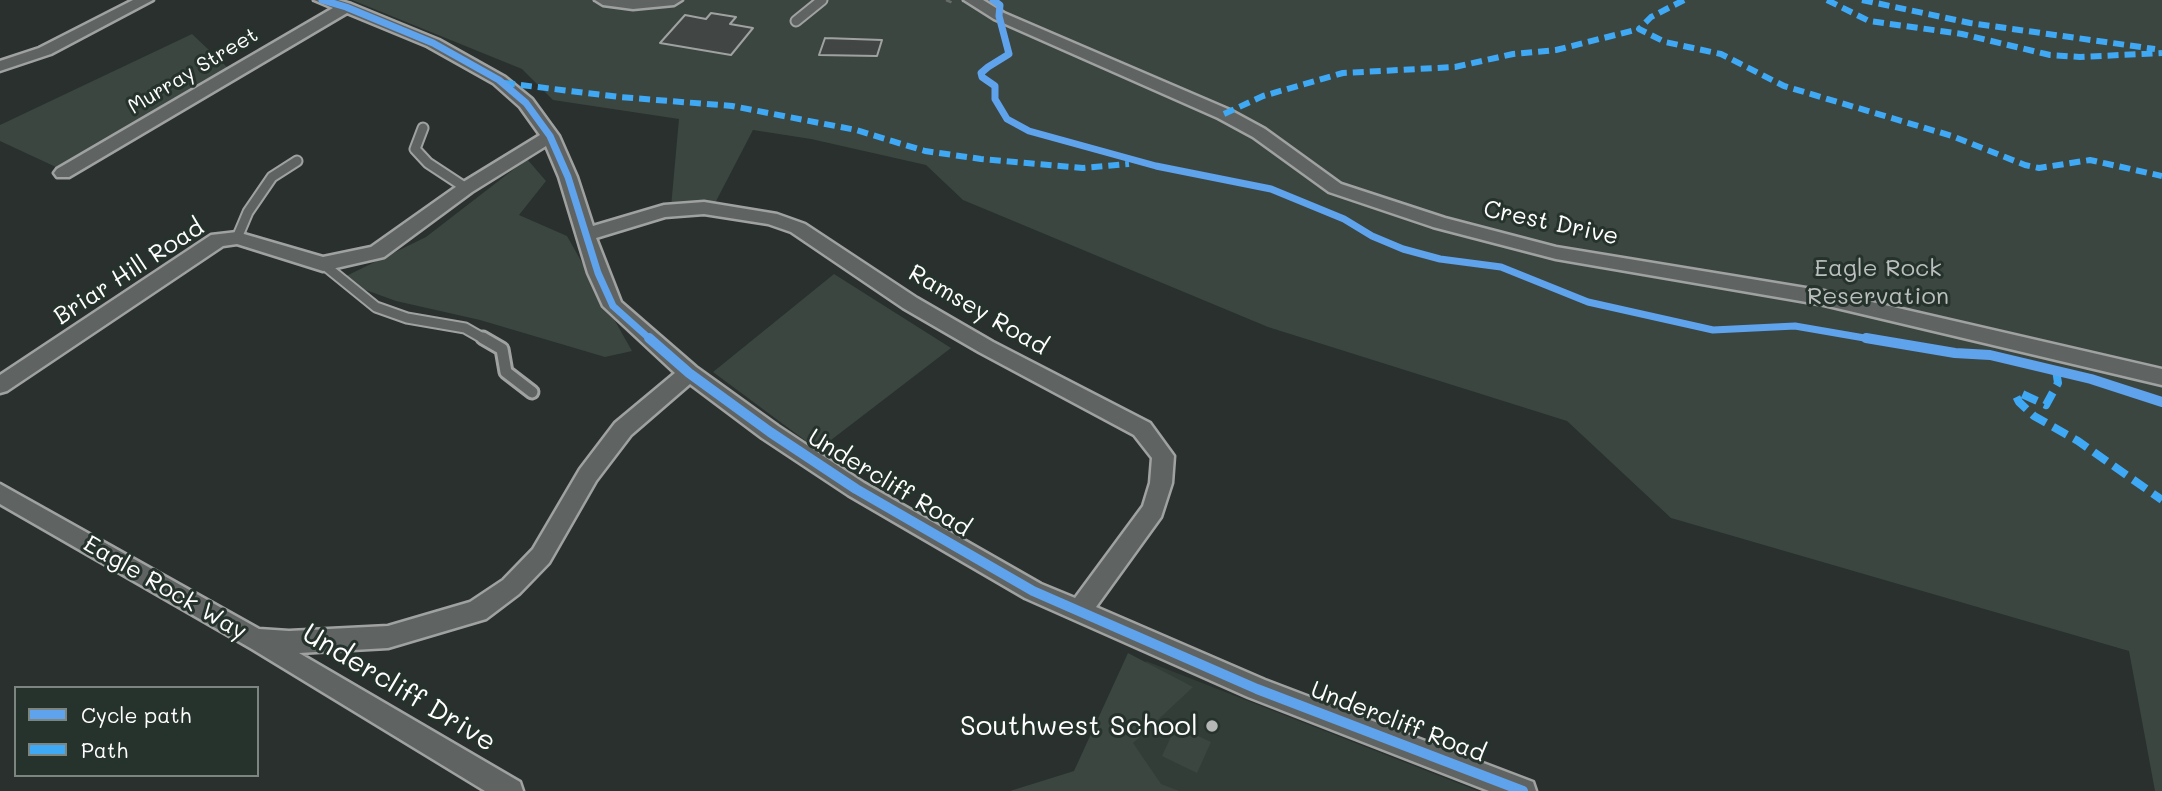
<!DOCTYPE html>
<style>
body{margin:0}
#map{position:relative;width:2162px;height:791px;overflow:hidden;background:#29302d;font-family:Mali,sans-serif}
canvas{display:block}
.legend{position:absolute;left:14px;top:686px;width:245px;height:91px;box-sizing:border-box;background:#26332d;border:2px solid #7d8581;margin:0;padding:9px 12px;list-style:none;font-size:21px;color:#fff}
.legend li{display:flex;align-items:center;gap:14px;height:35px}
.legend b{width:35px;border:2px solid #7d8581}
</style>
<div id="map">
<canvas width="2162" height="791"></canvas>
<ul class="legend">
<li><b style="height:9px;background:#60a3ed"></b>Cycle path</li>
<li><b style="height:9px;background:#3fa9f5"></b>Path</li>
</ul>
</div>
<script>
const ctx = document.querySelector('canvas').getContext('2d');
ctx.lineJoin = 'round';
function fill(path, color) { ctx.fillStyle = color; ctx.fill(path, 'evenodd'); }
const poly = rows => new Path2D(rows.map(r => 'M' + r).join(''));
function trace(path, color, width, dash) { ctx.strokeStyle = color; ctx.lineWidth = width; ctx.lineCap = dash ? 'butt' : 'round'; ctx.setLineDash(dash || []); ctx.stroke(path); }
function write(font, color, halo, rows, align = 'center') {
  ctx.font = font + ' Mali,sans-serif'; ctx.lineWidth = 6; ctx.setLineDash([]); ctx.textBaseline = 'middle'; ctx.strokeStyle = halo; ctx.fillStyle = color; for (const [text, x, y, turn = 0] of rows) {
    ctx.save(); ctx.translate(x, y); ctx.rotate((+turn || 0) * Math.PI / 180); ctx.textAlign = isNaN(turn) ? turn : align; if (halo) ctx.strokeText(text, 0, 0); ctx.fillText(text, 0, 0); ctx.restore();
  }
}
const built = poly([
 [1146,661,1478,791,1079,791]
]);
const green = poly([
 [352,0,2162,0,2162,791,2155,791,2129,651,1671,518,1567,421,1268,327,963,200,926,165,811,139,753,130,714,205,671,207,679,119,553,100,522,69],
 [192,34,228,68,58,168,0,141,0,125],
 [527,159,546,181,519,215,567,236,632,351,605,357,480,320,396,301,338,280,426,237],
 [834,274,951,348,818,450,713,372],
 [1128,653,1193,687,1133,743,1161,784,1179,791,1010,791,1074,771],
 [1176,726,1211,742,1197,773,1162,756]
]);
const building = poly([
 [711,13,736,17,730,24,753,28,731,55,660,43,685,15,706,19,711,13],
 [825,38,882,40,877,56,819,55,825,38]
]);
const pathFar1 = poly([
 [946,0,955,4],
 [1005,36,1008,47,1006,57,981,73,995,86,995,99,1007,119,1029,131,1156,166,1271,189,1344,219,1372,236,1403,249,1440,259,1501,267,1588,302,1713,330,1795,326,1876,340]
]);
const path = poly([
 [1866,338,1981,355],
 [2104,384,2162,402]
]);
const serviceFar1 = poly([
 [796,21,822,0],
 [423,128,415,149,428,163,466,188],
 [237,238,248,212,272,177,297,161],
 [323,264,376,307,407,318,465,328,486,340]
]);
const service = poly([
 [483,338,502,349,506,372,532,392]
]);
const minor = poly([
 [133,0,153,0,51,54,0,71,0,61,39,48,133,0],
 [314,0,338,0,351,4,439,40,505,77,532,99,559,136,577,177,593,226,664,205,704,202,777,214,805,224,917,298,993,342,1150,423,1174,456,1172,483,1161,517,1096,607,1265,680,1533,782,1536,791,1489,791,1248,697,1025,598,848,495,762,438,690,384,631,435,596,481,549,563,519,594,486,619,388,648,299,653,520,782,523,791,485,791,252,649,0,504,0,484,259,629,289,631,388,626,470,602,503,580,533,549,580,469,615,423,675,373,603,306,588,273,559,177,546,146,472,192,384,257,323,271,237,244,223,246,7,391,0,393,0,375,211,235,237,232,323,257,371,247,460,184,540,135,520,107,493,83,427,46,347,13,69,177,57,177,54,173,57,169,333,8,314,0],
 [704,214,768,224,791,232,903,308,979,352,1134,435,1152,458,1150,483,1143,506,1075,598,1041,584,864,483,778,426,696,367,621,302,596,238,665,217,704,214],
 [595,0,682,0,674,5,633,9,603,5,595,0],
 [964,0,983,0,1004,13,1230,110,1265,129,1341,184,1445,218,1556,247,1824,291,2162,369,2162,385,1824,305,1556,259,1433,227,1329,192,1253,137,1218,118,994,19,964,0]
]);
const quietFar1 = poly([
 [1684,0,1651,17,1639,29,1665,42,1721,54,1784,86,1952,136,2025,165,2039,168,2090,160,2162,176],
 [1827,0,1869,21,1962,34,2050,55,2080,57,2162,53],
 [1862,0,1970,23,2155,49],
 [504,83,620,97,732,106,856,130,925,151,981,159,1083,168,1129,164],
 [1224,114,1263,96,1343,73,1455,67,1513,54,1556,50,1639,29]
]);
const quiet = poly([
 [2056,370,2058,383,2046,405,2022,394,2016,396,2019,402,2034,416,2078,441,2162,500]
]);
const cyclewayFar1 = poly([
 [322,0,346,7,433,43,499,80,526,103,550,136,568,177,598,273,613,306,651,340],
 [993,0,1000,5,999,16,1009,54,988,67,981,73,982,77,995,86,995,99,1007,119,1029,131,1156,166,1271,189,1344,219,1372,236,1403,249,1440,259,1501,267,1588,302,1713,330,1795,326,1876,340]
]);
const cycleway = poly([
 [649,338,689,373,770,432,856,489,1033,591,1257,689,1523,791],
 [1866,338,1955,353,1990,355,2091,379,2162,402]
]);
const markers = [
 [1212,726,7,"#b4b7b6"]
];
const farStreetnames = [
 ["Murray Street",193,71,-31]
];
const streetNames = [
 ["Crest Drive",1551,223,12],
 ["Briar Hill Road",129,272,-33],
 ["Ramsey Road",978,310,30],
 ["Undercliff Road",889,483,31],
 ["Eagle Rock Way",165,588,30],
 ["Undercliff Road",1398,722,21]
];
const parkNames = [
 ["Eagle Rock",1878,269],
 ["Reservation",1878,297]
];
const nearStreetnames = [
 ["Undercliff Drive",399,688,31]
];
const nearPoinames = [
 ["Southwest School",1198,726]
];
fill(built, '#323d38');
fill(green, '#3b4641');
fill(building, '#414644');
trace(building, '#9fa2a0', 2);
trace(serviceFar1, '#9fa2a0', 13);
trace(service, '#9fa2a0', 17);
trace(minor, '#9fa2a0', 5);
trace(pathFar1, '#686c69', 2.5, [6, 4.5]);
trace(path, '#686c69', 3.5, [8, 6]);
trace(serviceFar1, '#5f6362', 9);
trace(service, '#5f6362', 11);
fill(minor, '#5f6362');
trace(quietFar1, '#3fa9f5', 6, [11, 6]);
trace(quiet, '#3fa9f5', 8, [16, 8]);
trace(cyclewayFar1, '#60a3ed', 7);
trace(cycleway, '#60a3ed', 10);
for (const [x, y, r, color] of markers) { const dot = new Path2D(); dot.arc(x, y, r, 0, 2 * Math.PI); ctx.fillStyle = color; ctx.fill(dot); trace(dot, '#26332d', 2.5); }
write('21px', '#fff', '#26332d', farStreetnames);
write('24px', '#fff', '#26332d', streetNames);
write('24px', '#bbbfbe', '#26332d', parkNames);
write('28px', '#fff', '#26332d', nearStreetnames);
write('28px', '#fff', '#26332d', nearPoinames, 'right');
</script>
